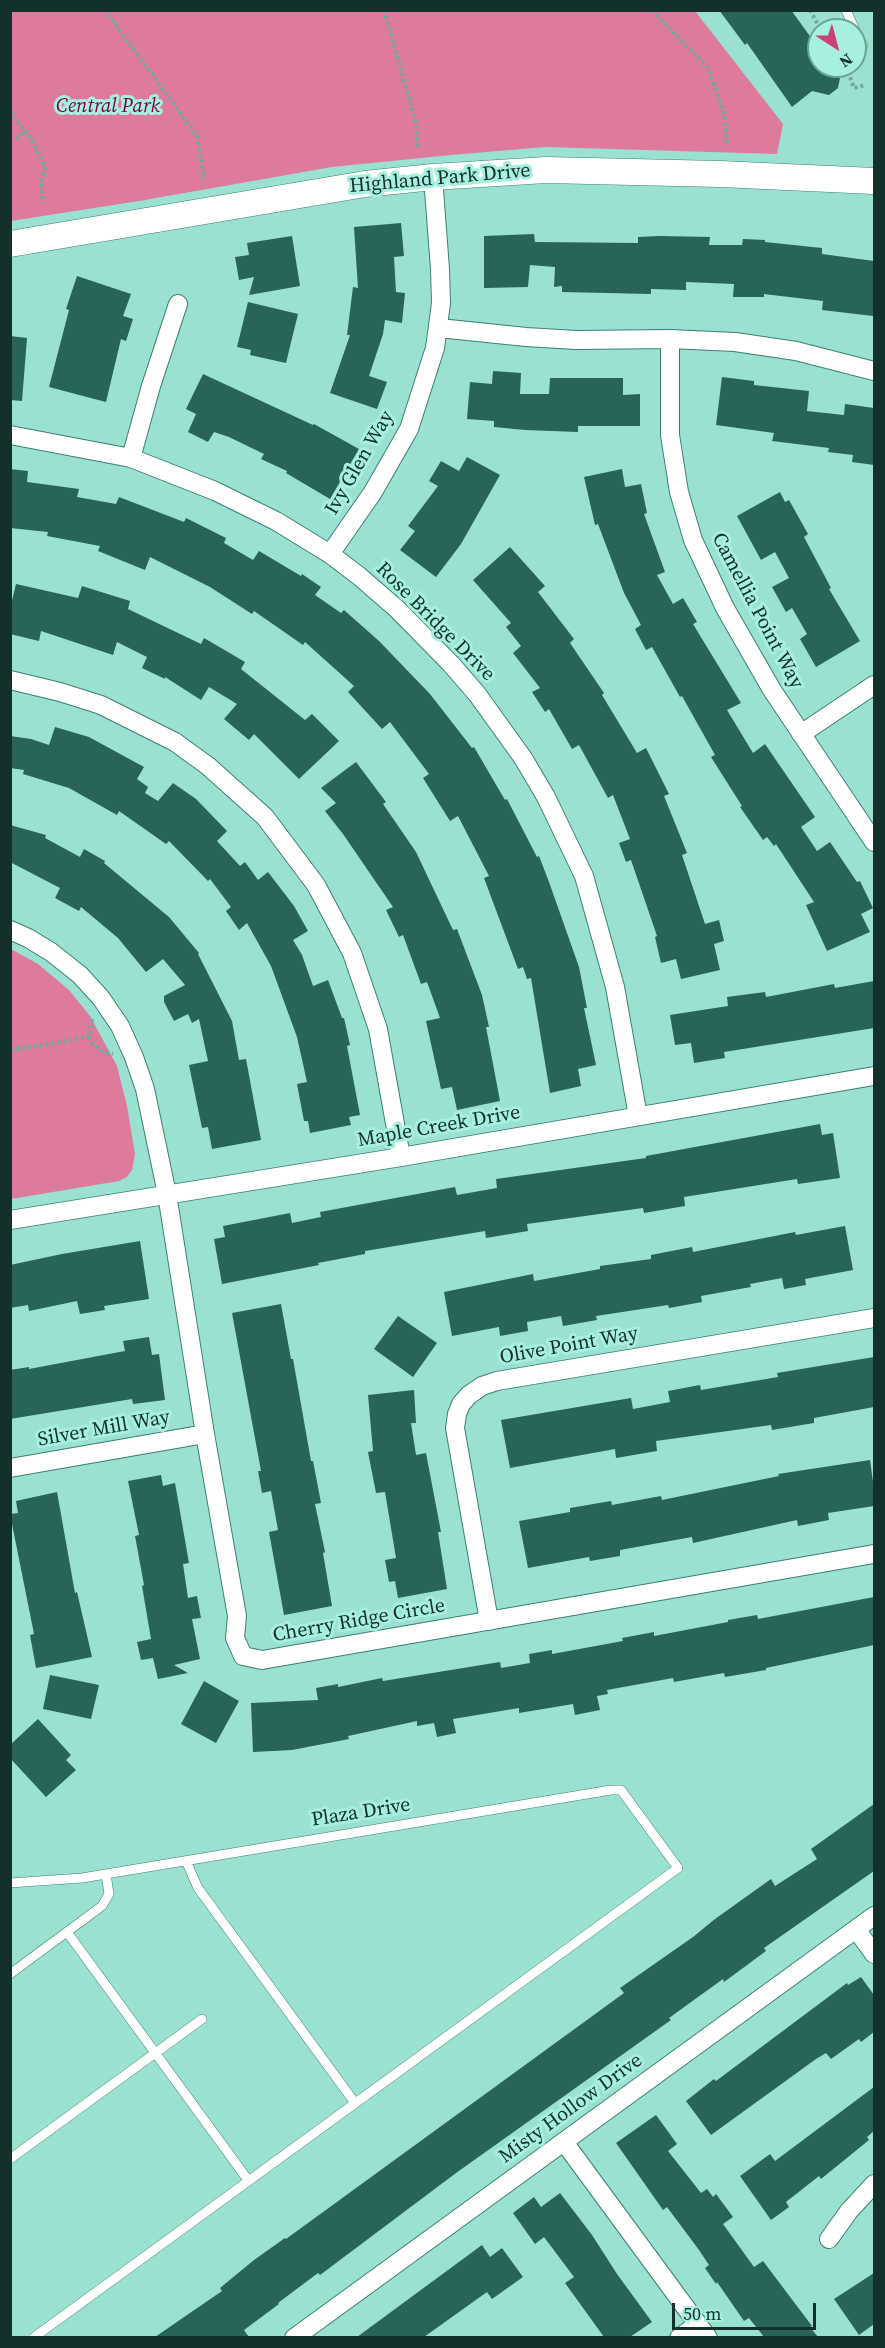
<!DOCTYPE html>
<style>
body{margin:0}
#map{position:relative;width:885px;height:2348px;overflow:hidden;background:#9ae1d2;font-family:"Source Serif 4",serif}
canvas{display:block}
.frame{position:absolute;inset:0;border:12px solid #13302b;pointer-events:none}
.north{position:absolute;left:807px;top:18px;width:60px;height:60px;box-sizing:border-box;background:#a7efdf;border:2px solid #6ca397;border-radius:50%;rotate:144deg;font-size:16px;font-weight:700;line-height:24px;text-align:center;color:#13302b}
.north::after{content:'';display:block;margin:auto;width:21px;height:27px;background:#ca417a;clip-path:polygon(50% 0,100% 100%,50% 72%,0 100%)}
.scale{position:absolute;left:672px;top:2303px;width:144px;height:27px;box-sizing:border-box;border:3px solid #13302b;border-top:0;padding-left:8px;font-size:18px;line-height:21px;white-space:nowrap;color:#13302b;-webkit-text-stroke:4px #a7efdf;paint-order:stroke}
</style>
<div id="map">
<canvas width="885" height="2348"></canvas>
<div class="frame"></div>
<div class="north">N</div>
<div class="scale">50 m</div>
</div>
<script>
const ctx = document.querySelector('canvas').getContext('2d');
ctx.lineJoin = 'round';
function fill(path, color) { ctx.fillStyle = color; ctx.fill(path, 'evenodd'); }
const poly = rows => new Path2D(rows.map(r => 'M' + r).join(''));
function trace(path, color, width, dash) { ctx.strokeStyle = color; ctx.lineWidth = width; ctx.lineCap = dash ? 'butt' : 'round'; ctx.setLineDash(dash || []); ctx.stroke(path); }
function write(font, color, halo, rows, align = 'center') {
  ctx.font = font + ' "Source Serif 4",serif'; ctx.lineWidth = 6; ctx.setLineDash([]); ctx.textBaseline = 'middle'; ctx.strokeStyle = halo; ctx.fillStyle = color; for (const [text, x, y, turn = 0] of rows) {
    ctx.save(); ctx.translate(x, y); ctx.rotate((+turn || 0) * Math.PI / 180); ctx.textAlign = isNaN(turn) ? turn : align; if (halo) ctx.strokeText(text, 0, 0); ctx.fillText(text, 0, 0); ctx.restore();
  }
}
const green = poly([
 [11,10,695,11,783,124,777,154,545,147,451,155,332,167,139,201,11,221],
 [11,949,38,964,69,990,90,1016,117,1066,127,1106,135,1154,132,1170,127,1177,119,1181,11,1199]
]);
const building = poly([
 [719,10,791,10,812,39,811,40,819,52,819,66,834,69,840,78,838,88,829,95,812,91,792,107,747,43,745,45],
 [401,223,404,256,394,257,396,292,405,293,402,323,385,320,383,334,369,376,387,382,377,409,330,393,350,335,347,335,353,287,358,288,354,227],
 [534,234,535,242,638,243,638,237,659,236,710,237,709,245,742,245,743,239,765,240,765,242,822,248,822,254,874,261,873,316,822,310,823,301,764,294,764,297,733,297,734,284,686,282,686,290,651,289,651,294,562,292,562,286,554,287,555,267,530,265,528,287,484,288,484,236],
 [292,236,300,286,249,295,254,277,239,280,235,257,249,255,247,243],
 [77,276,131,294,123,316,133,319,126,341,121,339,106,402,49,387,69,310,66,309],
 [248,302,298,314,286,363,250,355,251,350,237,347],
 [10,336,27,338,22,401,10,400],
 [493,371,521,373,520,394,549,394,550,378,623,378,623,395,640,394,640,426,578,426,578,432,525,430,494,427,494,421,467,419,470,382,492,384],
 [203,374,313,425,314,424,359,449,330,499,286,473,287,471,261,459,264,454,229,437,214,432,208,442,188,432,196,414,186,409],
 [722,377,754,381,754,385,809,391,807,411,844,415,845,404,874,408,874,465,852,462,853,455,828,452,829,448,772,441,774,433,716,425],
 [467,457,500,475,461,544,436,577,400,550,415,531,408,526,438,486,429,481,441,461,459,471],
 [10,469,28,471,27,482,79,489,77,497,116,504,119,497,184,522,186,518,226,538,224,543,253,560,259,551,301,576,302,574,321,587,315,595,341,613,344,610,379,641,430,694,472,748,474,747,505,800,507,799,537,857,539,856,549,882,579,967,587,1008,584,1008,596,1065,578,1069,581,1086,550,1093,531,978,527,979,523,967,518,969,484,878,489,876,458,816,450,821,423,778,429,774,390,722,382,729,348,692,354,686,305,642,303,645,254,611,252,614,210,587,150,557,145,570,98,551,100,546,47,536,48,532,10,528],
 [622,469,625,487,641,484,647,513,644,514,665,572,657,575,673,604,683,598,697,622,693,624,741,703,727,710,753,753,765,744,815,817,801,827,817,851,830,842,857,882,860,881,873,908,861,914,870,932,827,951,806,905,814,902,776,844,774,846,767,837,763,840,740,807,742,806,711,757,715,755,682,696,680,697,652,647,646,650,635,629,641,625,624,593,598,524,595,525,584,477],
 [780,492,785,502,789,500,808,534,804,537,831,588,829,589,860,641,816,667,800,639,807,634,792,608,786,612,772,587,789,578,775,552,761,560,737,516],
 [510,547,545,586,538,592,574,639,570,643,604,693,602,695,637,753,646,748,669,794,664,796,687,853,682,855,705,924,719,920,724,941,714,944,720,970,681,979,676,959,661,963,655,937,657,936,631,860,626,862,619,843,630,839,613,795,608,798,579,745,572,749,549,709,545,712,532,692,540,688,513,653,521,646,506,627,511,623,473,580],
 [16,584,78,598,82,586,130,601,128,609,201,644,204,638,245,662,241,669,305,720,312,714,339,741,299,779,254,734,249,740,224,719,237,704,209,687,201,700,165,677,165,679,142,668,147,657,117,642,113,655,41,631,39,641,10,634,10,609],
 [55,727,89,737,144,767,137,779,148,787,145,793,158,801,173,783,196,799,227,831,217,841,240,866,245,862,258,880,268,872,294,906,308,931,293,940,302,955,313,986,328,980,342,1018,344,1018,350,1045,347,1046,360,1115,349,1117,351,1125,310,1133,308,1121,304,1121,297,1084,307,1082,297,1037,271,966,247,923,239,930,226,911,231,907,210,879,208,881,169,841,166,844,119,811,117,815,69,788,23,774,24,770,10,768,10,736,31,739,49,745],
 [356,762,386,802,383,804,416,852,453,930,457,929,482,995,489,1027,486,1027,500,1101,457,1110,452,1087,441,1089,426,1021,440,1018,427,982,421,984,403,935,399,937,386,910,393,907,343,834,325,811,336,803,321,788],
 [10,825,46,835,45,838,80,857,84,849,105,861,104,863,169,917,199,953,198,954,232,1021,239,1060,246,1059,261,1140,212,1149,208,1127,202,1128,189,1065,208,1061,199,1019,192,1023,188,1014,174,1021,164,1002,164,996,185,985,163,959,146,972,118,938,81,907,79,911,55,898,60,888,10,862],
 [874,981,874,1028,724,1052,725,1058,694,1063,691,1043,675,1045,670,1015,728,1006,727,997,765,992,766,997,834,984,835,988],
 [820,1124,822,1135,833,1133,840,1178,798,1184,797,1179,684,1197,685,1206,644,1213,643,1208,527,1224,528,1231,486,1238,485,1231,365,1251,365,1254,318,1263,319,1265,222,1284,214,1239,225,1237,223,1226,290,1213,292,1223,321,1217,320,1212,455,1187,457,1195,497,1188,496,1179,646,1158,646,1156],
 [845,1226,853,1270,805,1279,806,1285,784,1289,782,1278,750,1284,751,1287,701,1296,702,1302,669,1308,668,1305,596,1316,597,1320,563,1326,561,1316,527,1322,528,1331,500,1336,499,1327,452,1336,444,1292,533,1274,534,1281,600,1269,600,1266,651,1259,651,1255,692,1247,693,1252,795,1232,796,1235],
 [140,1241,149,1299,104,1306,105,1310,80,1314,77,1301,29,1311,28,1305,10,1308,10,1265,62,1254],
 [281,1304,291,1359,293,1359,311,1461,313,1461,321,1503,315,1504,325,1552,323,1553,332,1606,284,1615,269,1532,278,1530,271,1491,262,1493,258,1471,261,1471,232,1313],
 [398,1316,437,1343,413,1377,374,1349],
 [149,1337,152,1355,159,1354,165,1400,133,1404,132,1399,10,1419,10,1370,29,1367,29,1369,125,1351,123,1341],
 [874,1357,874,1407,814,1418,814,1423,772,1430,771,1425,656,1441,657,1451,616,1458,615,1449,510,1468,501,1420,631,1398,633,1409,670,1402,668,1391,700,1385,701,1390,778,1377,777,1373],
 [414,1390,416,1423,411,1423,416,1455,426,1453,441,1532,438,1532,447,1589,398,1598,395,1581,389,1582,385,1560,396,1558,385,1492,376,1493,368,1452,373,1451,368,1395],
 [870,1460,874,1489,874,1506,828,1513,829,1520,798,1526,797,1520,693,1543,692,1537,620,1550,620,1556,590,1561,589,1557,528,1568,519,1521,570,1512,570,1508,611,1501,612,1505,661,1496,662,1500,779,1476,778,1474],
 [161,1475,163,1486,175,1483,189,1563,183,1564,188,1598,197,1596,201,1618,192,1619,200,1659,174,1665,188,1673,158,1679,153,1658,141,1660,137,1642,151,1639,142,1586,144,1585,135,1536,139,1535,128,1481],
 [57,1492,75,1593,77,1592,92,1657,36,1668,30,1635,34,1634,10,1514,18,1513,16,1501],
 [874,1597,874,1645,766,1668,766,1670,725,1677,724,1673,674,1682,673,1678,607,1690,608,1694,597,1696,600,1710,575,1715,573,1704,519,1713,519,1708,453,1719,456,1733,437,1737,434,1723,417,1726,417,1721,348,1736,349,1739,292,1750,253,1752,251,1703,318,1700,316,1688,338,1684,338,1687,382,1678,383,1681,500,1662,501,1668,530,1663,529,1654,552,1650,552,1654,623,1641,622,1638,654,1632,654,1636,728,1622,728,1620,757,1615,758,1619],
 [50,1675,99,1685,91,1719,43,1709],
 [204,1681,239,1701,216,1743,181,1724],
 [38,1719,71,1755,66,1760,76,1770,46,1797,10,1758,10,1745],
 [874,1804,874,1871,764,1948,766,1951,743,1968,724,1982,723,1979,669,2018,671,2020,456,2173,320,2275,318,2273,278,2303,279,2304,244,2330,249,2337,155,2337,222,2291,220,2288,254,2260,285,2238,286,2239,624,1993,620,1988,693,1937,715,1919,771,1879,775,1886,817,1859,811,1849],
 [861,1977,874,1995,874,2032,861,2042,859,2039,831,2059,826,2053,816,2059,711,2135,686,2101,714,2079,716,2081,847,1983,848,1985],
 [874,2087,874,2131,867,2137,869,2140,821,2179,819,2176,786,2202,789,2207,771,2220,740,2176,770,2154,775,2161],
 [656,2115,677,2144,668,2151,701,2193,707,2189,713,2197,716,2194,733,2217,723,2224,754,2267,763,2261,812,2326,810,2327,818,2337,764,2337,749,2318,744,2321,717,2282,716,2284,705,2268,709,2265,699,2250,667,2207,663,2210,616,2143],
 [560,2193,592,2235,617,2274,652,2322,630,2337,604,2337,565,2283,574,2277,544,2237,535,2244,513,2213,534,2197,541,2207],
 [482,2245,490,2257,502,2248,523,2277,492,2299,487,2292,424,2337,357,2337],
 [874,2273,874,2324,859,2335,834,2299]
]);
const path = poly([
 [105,10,197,136,204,179],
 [384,10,416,123,418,147],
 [652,10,709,69,725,117,727,144],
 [810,10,821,30],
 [846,66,854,88,865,85],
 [10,112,32,140,46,168,41,180,43,203],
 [16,139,25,131],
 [92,1019,89,1037,92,1043,102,1051,113,1054],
 [10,1050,89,1037]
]);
const lane = poly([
 [846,10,855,30],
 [855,31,863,46],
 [186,1861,198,1888,355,2103],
 [10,1883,82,1878,611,1790,621,1790,678,1868,33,2338],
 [67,1932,248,2180],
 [10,1974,102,1906,109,1894,106,1874],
 [10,2159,202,2019]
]);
const street = poly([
 [439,328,526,337,576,340,670,339,735,342,796,351,874,371],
 [670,339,670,435,679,492,693,540,725,608,772,690,874,842],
 [10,435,131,458,215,491,276,521,330,554,359,576,397,609,451,664,477,694,523,758,546,797,584,876,615,987,638,1116],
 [131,458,151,386,178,304],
 [330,554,373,492,409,429,435,348,441,303,440,269,433,177],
 [10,680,60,692,101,705,175,742,208,766,265,817,316,885,352,953,378,1029,401,1157],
 [801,734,874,685],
 [10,930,28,938,51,952,80,975,101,998,120,1026,134,1057,145,1089,167,1194,205,1434,237,1616,235,1638,243,1656,262,1660,874,1554],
 [10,1220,401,1157,874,1076],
 [10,1468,205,1434],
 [489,1621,455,1428,457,1414,461,1404,469,1395,482,1386,497,1381,874,1318],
 [856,1929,874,1954],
 [564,2142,708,2338],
 [829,2239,849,2211,874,2184],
 [294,2338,874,1916],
 [679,2338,698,2324]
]);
const secondary = poly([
 [10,244,365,184,433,177,546,170,720,174,874,181]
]);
const parkNames = [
 ["Central Park",108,107]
];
const streetNames = [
 ["Highland Park Drive",440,179,-5],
 ["Ivy Glen Way",360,463,-60],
 ["Camellia Point Way",757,611,62],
 ["Rose Bridge Drive",435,622,45],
 ["Maple Creek Drive",439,1127,-10],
 ["Olive Point Way",569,1346,-10],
 ["Silver Mill Way",104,1429,-10],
 ["Cherry Ridge Circle",359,1621,-10],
 ["Plaza Drive",361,1813,-9],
 ["Misty Hollow Drive",571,2109,-36]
];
fill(green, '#de7b9d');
fill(building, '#286458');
trace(lane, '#3a8072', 10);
trace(street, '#3a8072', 20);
trace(secondary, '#3a8072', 27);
trace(path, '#70aa9e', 4, [3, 3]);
trace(lane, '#fff', 9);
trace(street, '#fff', 18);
trace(secondary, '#fff', 26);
write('italic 20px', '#7a0040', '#a7efdf', parkNames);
write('20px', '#13302b', '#a7efdf', streetNames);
</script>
